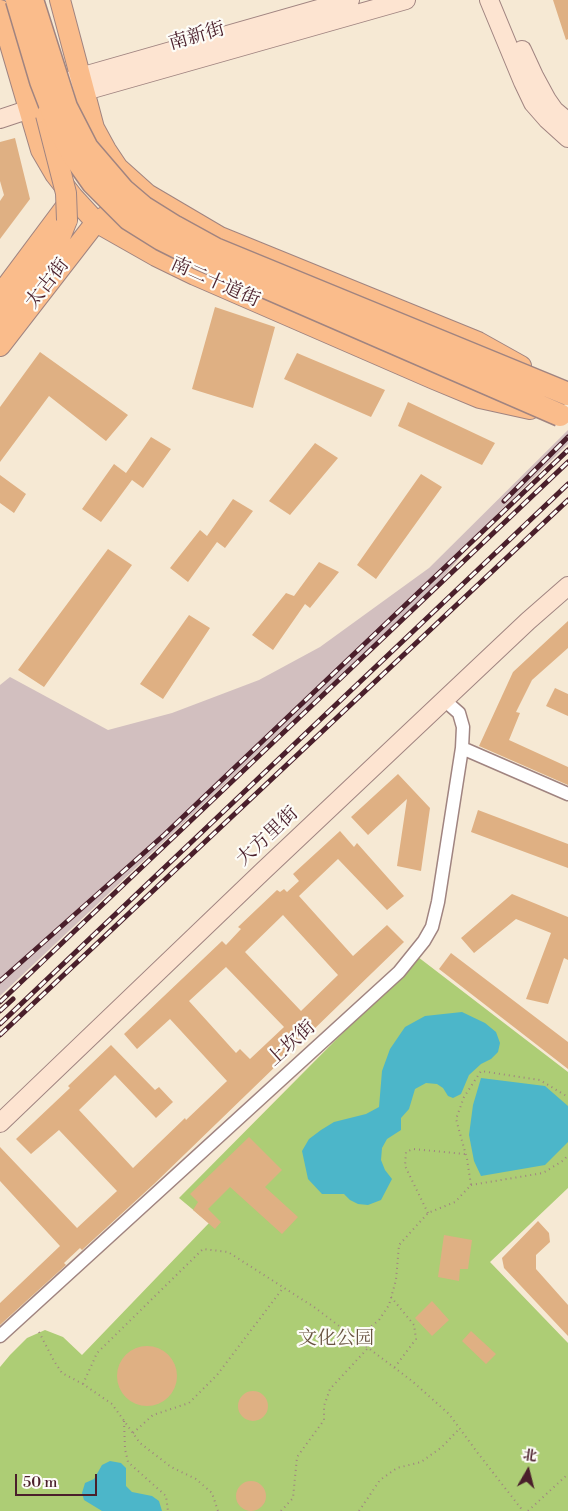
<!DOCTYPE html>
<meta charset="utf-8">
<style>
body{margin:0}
#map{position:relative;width:568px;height:1511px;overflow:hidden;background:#f6e9d4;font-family:"Libre Bodoni","Noto Serif SC",serif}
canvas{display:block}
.north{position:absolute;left:503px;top:1446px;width:50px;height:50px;-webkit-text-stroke:4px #fdfcf7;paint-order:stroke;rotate:8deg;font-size:14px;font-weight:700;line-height:20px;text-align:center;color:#4a1f2b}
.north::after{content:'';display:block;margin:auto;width:18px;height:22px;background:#4a1f2b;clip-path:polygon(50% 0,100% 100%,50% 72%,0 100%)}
.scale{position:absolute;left:15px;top:1474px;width:82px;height:22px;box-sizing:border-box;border:2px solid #4a1f2b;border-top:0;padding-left:6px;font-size:15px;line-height:18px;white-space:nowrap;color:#4a1f2b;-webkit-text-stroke:4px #fdfcf7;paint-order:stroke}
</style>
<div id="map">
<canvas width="568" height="1511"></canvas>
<div class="north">北</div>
<div class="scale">50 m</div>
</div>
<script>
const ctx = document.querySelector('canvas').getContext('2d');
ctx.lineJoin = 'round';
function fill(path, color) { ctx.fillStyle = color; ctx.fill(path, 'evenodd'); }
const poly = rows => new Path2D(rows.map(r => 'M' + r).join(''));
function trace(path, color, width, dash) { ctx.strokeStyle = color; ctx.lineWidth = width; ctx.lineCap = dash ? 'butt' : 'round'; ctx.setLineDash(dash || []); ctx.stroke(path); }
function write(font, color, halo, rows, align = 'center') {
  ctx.font = font + ' "Libre Bodoni","Noto Serif SC",serif'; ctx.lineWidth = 4.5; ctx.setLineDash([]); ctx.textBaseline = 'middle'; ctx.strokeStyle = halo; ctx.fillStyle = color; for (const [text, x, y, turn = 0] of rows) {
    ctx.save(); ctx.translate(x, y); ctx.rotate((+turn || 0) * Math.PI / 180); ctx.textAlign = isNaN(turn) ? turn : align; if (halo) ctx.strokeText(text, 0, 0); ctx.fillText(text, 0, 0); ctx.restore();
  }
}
const industrial = poly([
 [568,430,568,444,497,514,440,581,0,996,0,685,10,677,108,730,172,713,259,680,320,647,429,568]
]);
const green = poly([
 [418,957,568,1072,568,1188,490,1262,568,1343,568,1511,0,1511,0,1367,10,1355,27,1338,45,1330,63,1337,82,1355,209,1223,179,1198]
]);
const water = poly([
 [462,1012,485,1023,496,1032,500,1043,498,1052,491,1059,481,1064,469,1075,461,1094,453,1098,448,1096,443,1088,437,1084,426,1083,415,1089,409,1109,401,1118,401,1130,387,1139,382,1148,381,1160,385,1170,392,1179,381,1200,368,1205,358,1204,350,1200,344,1194,322,1194,308,1179,302,1151,309,1139,321,1130,334,1122,366,1114,379,1107,382,1071,390,1049,405,1027,425,1016],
 [481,1078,545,1086,568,1106,568,1142,545,1165,481,1176,474,1161,469,1135,473,1105],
 [110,1461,121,1463,126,1468,126,1486,132,1492,152,1496,159,1501,162,1511,102,1511,84,1500,82,1493,85,1483,94,1479,102,1465]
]);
const building = poly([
 [553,0,568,0,568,39,566,40],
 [15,138,30,199,0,239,0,201,4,195,0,181,0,142],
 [215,307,275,327,253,408,192,389],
 [40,352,128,415,106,441,49,396,0,462,0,407],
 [297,353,385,390,371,417,284,379],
 [408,402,495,443,482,465,398,426],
 [151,437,171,449,143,488,132,480,101,522,82,509,114,464,126,473],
 [315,443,338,458,290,515,269,501],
 [421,474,442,487,376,579,357,565],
 [0,475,26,494,14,513,0,503],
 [233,499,253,511,225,548,217,542,188,582,170,568,200,530,207,536],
 [108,549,132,565,44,687,18,670],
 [319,562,339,572,310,608,305,604,273,650,252,635,286,593,294,596],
 [189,615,210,628,163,699,140,684],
 [568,621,568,648,532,680,516,712,520,713,509,740,568,767,568,785,479,746,513,672],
 [555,688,568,694,568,716,546,706],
 [398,774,430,808,421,871,397,866,407,799,368,835,351,817],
 [478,810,568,844,568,868,471,832],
 [340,831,354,847,357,843,404,896,387,910,338,859,299,896,353,956,387,925,404,942,154,1184,82,1250,80,1248,64,1263,66,1265,0,1325,0,1303,60,1246,0,1181,0,1147,77,1228,117,1191,59,1130,31,1154,16,1139,70,1088,68,1086,111,1045,155,1090,159,1087,173,1102,156,1118,115,1075,79,1110,133,1168,185,1118,186,1120,227,1081,170,1019,137,1049,124,1034,222,941,226,945,241,929,238,927,277,890,280,892,284,889,287,892,299,881,293,874],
 [283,915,338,975,301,1011,245,952],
 [226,967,284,1027,250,1059,240,1049,236,1053,189,1001],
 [512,894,568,917,568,960,564,958,548,1004,526,999,551,933,516,919,474,953,461,938],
 [451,953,568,1042,568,1069,439,969],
 [249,1137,282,1170,265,1187,298,1217,282,1234,230,1187,208,1209,221,1222,215,1229,193,1210,198,1202,190,1194],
 [538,1221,549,1233,550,1242,536,1255,536,1269,568,1305,568,1336,504,1268,502,1258],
 [444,1235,472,1240,468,1269,460,1269,459,1281,438,1277],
 [432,1301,449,1320,432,1336,415,1318],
 [471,1331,496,1354,486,1364,462,1341],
 '117 1376a30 30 0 1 1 60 0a30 30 0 1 1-60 0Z',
 '238 1406a15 15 0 1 1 30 0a15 15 0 1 1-30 0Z',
 '236 1496a15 15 0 1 1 30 0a15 15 0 1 1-30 0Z'
]);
const path = poly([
 [471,1185,543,1173,564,1160,568,1155],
 [428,1213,405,1166,406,1152,413,1149,465,1154],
 [391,1297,414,1325,416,1339,395,1367],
 [39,1332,54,1361,62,1373,83,1384,112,1404,140,1443,171,1467,196,1479,212,1493,218,1511],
 [356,1339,379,1320,389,1305,396,1280,399,1245,428,1213,455,1202,471,1185,467,1159,456,1119,464,1097,481,1071,540,1080,568,1097],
 [83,1384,97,1353,203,1249,228,1252,314,1307,412,1381,449,1414,477,1452,523,1511],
 [124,1421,125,1449,128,1462,166,1496,168,1511],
 [133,1433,153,1415,189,1403,217,1375,283,1288],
 [281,1511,293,1498,297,1457,324,1420,324,1406,330,1389,368,1348],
 [359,1511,380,1480,397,1468,421,1462,442,1447,460,1428],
 [528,1511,568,1474]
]);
const street = poly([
 [462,748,568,794],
 [0,1336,399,972,424,941,432,927,438,902,462,748,463,727,459,713,451,706]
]);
const secondary = poly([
 [489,0,523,82,533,103,547,119,568,138],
 [522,50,534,76,547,100,554,110,568,122],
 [67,82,80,77,350,0],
 [71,95,406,0],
 [0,119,42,105],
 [0,1123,262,872,528,621,568,586]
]);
const primary = poly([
 [60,0,94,128,106,150,118,168,147,194,220,237,478,342,521,366],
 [0,10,41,150,55,174,73,197,96,222,156,256,195,275,434,379,480,398,530,409],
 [0,295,73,197],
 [0,320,57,245,67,220],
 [0,346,96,222,108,215]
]);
const rail = poly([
 [504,501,568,437],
 [0,981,164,835,568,450],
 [0,1002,568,462],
 [0,1011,13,999],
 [0,1024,568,484],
 [0,1035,568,500]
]);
const primaryBridge = poly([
 [46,115,66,193,67,220]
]);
const highwayBridge = poly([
 [17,0,41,81,61,133,76,159,93,183,129,219,161,239,199,258,560,415],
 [33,3,66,107,87,148,123,190,143,207,175,227,215,249,568,394]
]);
const streetNames = [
 ["南新街",197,37,-16],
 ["南二十道街",215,283,24],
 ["太古街",48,284,-52],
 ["大方里街",268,837,-43],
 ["上坎街",292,1044,-42]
];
const parkNames = [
 ["文化公园",336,1339]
];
fill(industrial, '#d2bfbf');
fill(green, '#adcd75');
fill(water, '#4cb6c9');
fill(building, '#dfb083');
trace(street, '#a08480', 15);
trace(secondary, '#a08480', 20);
trace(primary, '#a08480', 22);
trace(path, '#a08480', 2, [1, 4]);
trace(street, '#fff', 12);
trace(secondary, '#fde4d1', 18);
trace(primary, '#fabc8b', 20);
trace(rail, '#4a1f2b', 5);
trace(rail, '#fdfcf7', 3, [9]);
trace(primaryBridge, '#a08480', 22, []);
trace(highwayBridge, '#a08480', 25, []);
trace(primaryBridge, '#fabc8b', 20);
trace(highwayBridge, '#fabc8b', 22);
write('19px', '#4a1f2b', '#fdfcf7', streetNames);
write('19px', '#685341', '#fdfcf7', parkNames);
</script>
